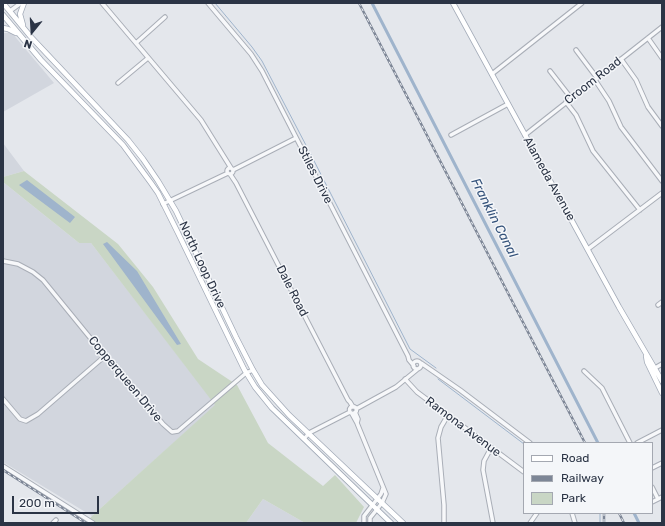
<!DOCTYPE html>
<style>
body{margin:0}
#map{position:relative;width:665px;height:526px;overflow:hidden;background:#e4e7ec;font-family:Rubik,sans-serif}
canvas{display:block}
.frame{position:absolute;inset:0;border:4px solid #2b3445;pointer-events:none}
.legend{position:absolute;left:523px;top:442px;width:130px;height:72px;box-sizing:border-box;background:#f4f6f9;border:1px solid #a4a8b1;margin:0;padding:5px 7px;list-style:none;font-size:12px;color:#2b3445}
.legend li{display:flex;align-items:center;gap:8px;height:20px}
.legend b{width:20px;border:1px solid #a4a8b1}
.north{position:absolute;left:12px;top:12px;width:40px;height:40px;-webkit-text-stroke:3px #f4f6f9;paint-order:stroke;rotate:198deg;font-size:11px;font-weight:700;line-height:16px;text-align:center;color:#2b3445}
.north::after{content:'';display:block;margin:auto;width:14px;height:18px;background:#2b3445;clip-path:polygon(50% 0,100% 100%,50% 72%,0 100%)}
.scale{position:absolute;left:12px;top:496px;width:87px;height:18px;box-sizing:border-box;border:2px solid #2b3445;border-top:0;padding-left:5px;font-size:12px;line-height:14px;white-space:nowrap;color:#2b3445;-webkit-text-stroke:3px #f4f6f9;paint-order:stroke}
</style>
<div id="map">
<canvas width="665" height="526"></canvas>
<div class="frame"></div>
<ul class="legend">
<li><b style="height:5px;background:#fff"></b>Road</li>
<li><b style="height:5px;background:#7d8696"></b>Railway</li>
<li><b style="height:11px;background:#c9d6c5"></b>Park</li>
</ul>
<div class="north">N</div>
<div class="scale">200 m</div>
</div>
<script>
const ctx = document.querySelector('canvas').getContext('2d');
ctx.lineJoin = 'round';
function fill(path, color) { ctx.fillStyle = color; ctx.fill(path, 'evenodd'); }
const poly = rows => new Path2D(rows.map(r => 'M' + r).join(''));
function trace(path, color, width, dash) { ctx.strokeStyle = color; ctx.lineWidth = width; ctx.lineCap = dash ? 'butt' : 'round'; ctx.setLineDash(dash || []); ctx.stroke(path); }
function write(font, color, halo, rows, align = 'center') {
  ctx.font = font + ' Rubik,sans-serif'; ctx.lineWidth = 3; ctx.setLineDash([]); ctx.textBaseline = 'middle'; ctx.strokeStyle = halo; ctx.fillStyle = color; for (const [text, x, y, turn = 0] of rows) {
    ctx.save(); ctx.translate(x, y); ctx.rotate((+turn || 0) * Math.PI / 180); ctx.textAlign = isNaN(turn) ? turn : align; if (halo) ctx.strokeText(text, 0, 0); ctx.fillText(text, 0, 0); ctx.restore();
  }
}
const built = poly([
 [3,33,12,33,54,83,3,112],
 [3,143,24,171,3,177],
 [3,182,79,243,91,243,216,405,92,516,3,462],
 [263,499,305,523,246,523]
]);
const green = poly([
 [24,171,118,244,153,287,198,359,237,385,268,443,323,486,335,475,364,507,356,523,305,523,263,499,246,523,86,523,92,516,215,405,91,243,79,243,3,182,3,177]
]);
const water = poly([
 [27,180,75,217,70,223,19,185],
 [107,242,137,271,181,344,177,345,103,244]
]);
const stream = poly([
 [215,3,252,47,262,61,309,151,410,349,436,368],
 [438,379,524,444],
 [600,523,600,513]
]);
const canal = poly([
 [372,3,598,443],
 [634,513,639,523]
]);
const minor = poly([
 [102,3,201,120,231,168],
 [208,3,251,54,262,71,408,356,409,360,414,366],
 [10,11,21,3],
 [648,38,662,58],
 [136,43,165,17],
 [576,50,597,78],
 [621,59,636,80,648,107,662,126],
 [550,71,571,98],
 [492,74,582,3],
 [595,80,609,101,621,127,662,181],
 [118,83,148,58],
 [566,102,576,115,593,151,640,210],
 [451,135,508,104],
 [525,135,662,27],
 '227 171a3 3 0 1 1 6 0a3 3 0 1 1-6 0Z',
 [233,170,296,138],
 [230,174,236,183,348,400,350,402,353,407],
 [163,204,228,173],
 [588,249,662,193],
 [3,261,18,264,33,272,43,280,105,356,163,424,172,432,178,431,246,373,253,370],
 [658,305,662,302],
 '413 365a4 4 0 1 1 8 0a4 4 0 1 1-8 0Z',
 [421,363,460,390,530,443],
 [655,368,662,364],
 [584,371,602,388,630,443],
 [405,379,417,392,524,472],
 [3,399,20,419,26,421,38,414,105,356],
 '349.5 410a3.5 3.5 0 1 1 7 0a3.5 3.5 0 1 1-7 0Z',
 [356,409,396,387,419,368],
 [355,412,358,419,357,423],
 [352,414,357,423,386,494,382,503,370,518,370,523],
 [304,439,309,433,350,412],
 [637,443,662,430],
 [491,448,484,461,483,470,493,523],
 [3,466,93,523],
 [652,468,662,463],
 [652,487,658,499],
 [652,502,662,497],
 [572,513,575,523],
 [53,523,56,520],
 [364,523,364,516,381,494,383,488],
 [444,523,444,505,438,438,441,427,448,415],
 [530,523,537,513]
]);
const major = poly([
 [3,3,31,37,128,140,143,159,158,181,176,211,236,337,253,370,262,385,289,415,403,523],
 [453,3,619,307,662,381],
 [3,15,41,60,123,145,151,183,158,193,178,233,244,369,255,387,272,408,391,523],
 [23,25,20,14,24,3],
 [3,28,8,29,16,33],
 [646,356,647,362,662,393]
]);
const rail = poly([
 [359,3,585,443],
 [3,470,86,523],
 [604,513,604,523],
 [619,513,624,523]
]);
const streetNames = [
 ["Croom Road",593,81,-38],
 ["Stiles Drive",315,175,63],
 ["Alameda Avenue",549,179,61],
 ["North Loop Drive",202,265,65],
 ["Dale Road",292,291,63],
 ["Copperqueen Drive",125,379,50],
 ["Ramona Avenue",463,427,37]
];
const waterNames = [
 ["Franklin Canal",494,218,63]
];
fill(built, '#d2d6de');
fill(green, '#c9d6c5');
fill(water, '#9fb4cc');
trace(stream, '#9fb4cc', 1);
trace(canal, '#9fb4cc', 3);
trace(minor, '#a9aeb7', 5.5);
trace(major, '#a3abb8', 6);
trace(minor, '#f7f8fa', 3.5);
trace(major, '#fff', 4.5);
trace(rail, '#7d8696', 2.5);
trace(rail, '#f4f6f9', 1, [3]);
write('12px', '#2b3445', '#f4f6f9', streetNames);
write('italic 13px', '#34527a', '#f4f6f9', waterNames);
</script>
